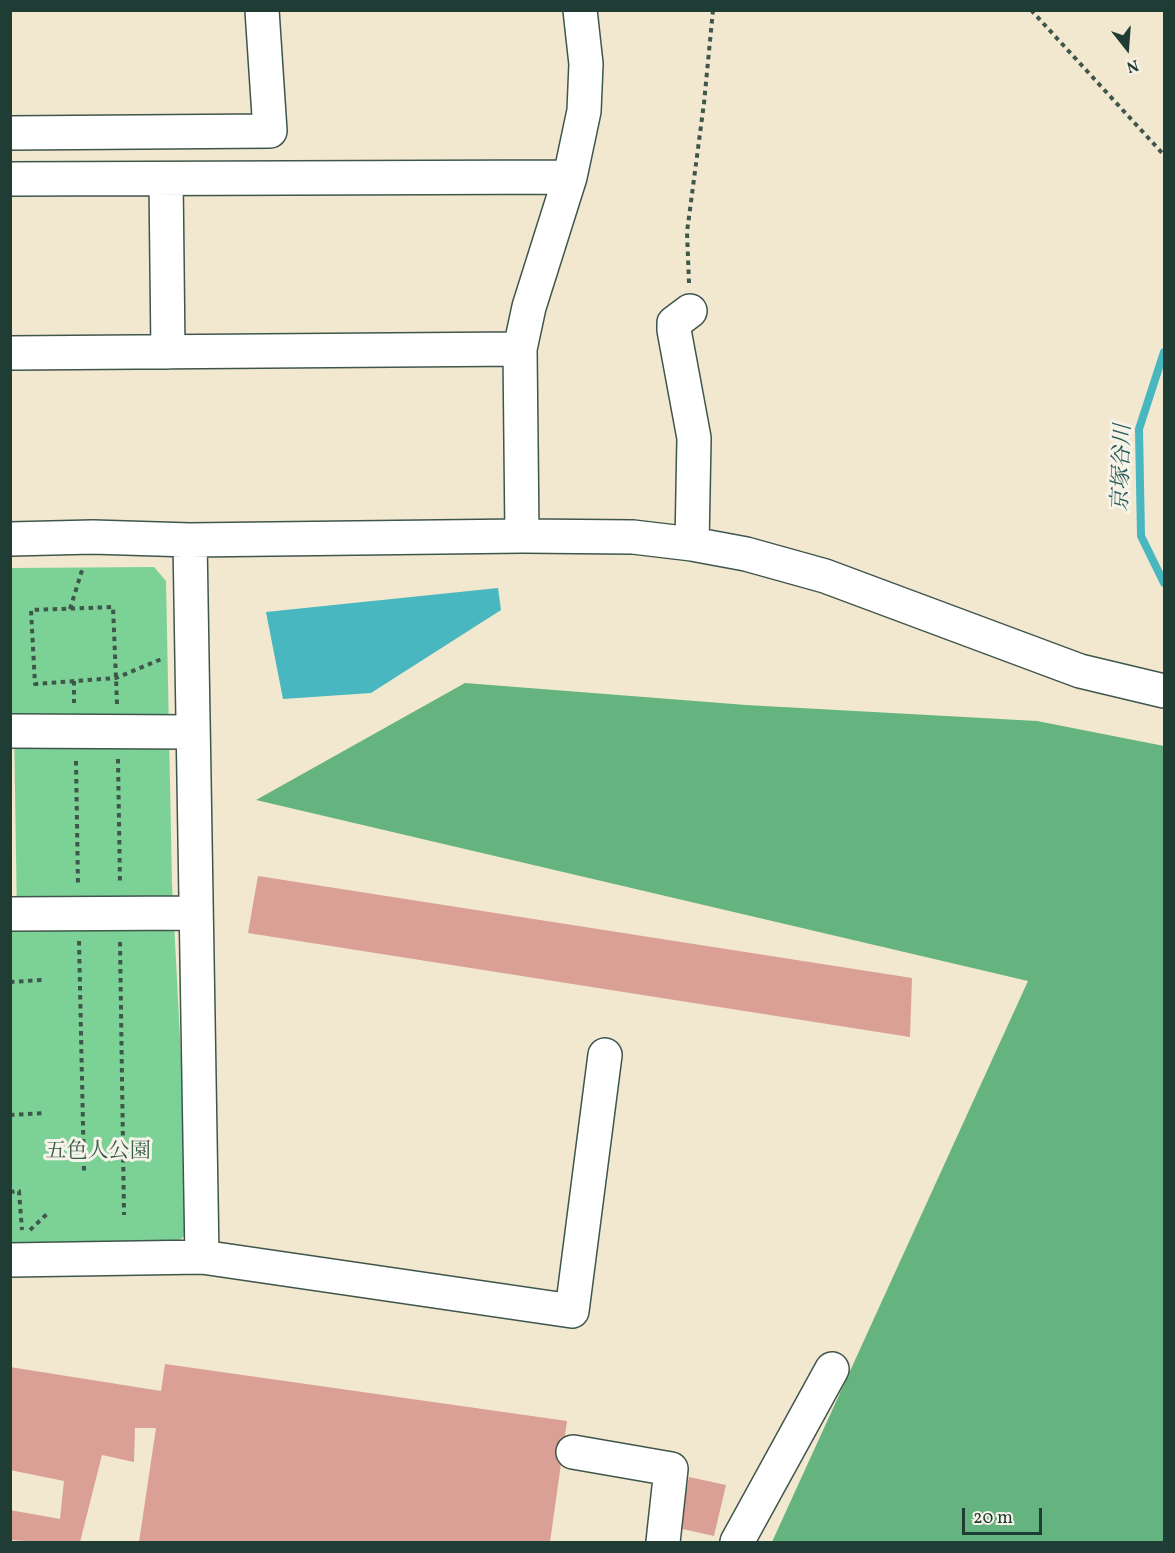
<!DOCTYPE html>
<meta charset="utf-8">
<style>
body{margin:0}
#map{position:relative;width:1175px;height:1553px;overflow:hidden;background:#f2e7cf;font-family:Vollkorn,serif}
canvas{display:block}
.frame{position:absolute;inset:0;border:12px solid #1f3d34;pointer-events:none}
.north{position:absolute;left:1097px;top:18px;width:60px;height:60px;-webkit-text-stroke:4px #f7f3e8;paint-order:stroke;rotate:163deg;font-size:16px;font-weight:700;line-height:24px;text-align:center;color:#1f3d34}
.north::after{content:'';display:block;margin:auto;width:21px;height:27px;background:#1f3d34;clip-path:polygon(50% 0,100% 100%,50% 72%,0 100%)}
.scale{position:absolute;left:962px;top:1508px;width:80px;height:27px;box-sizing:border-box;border:3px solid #1f3d34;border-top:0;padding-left:8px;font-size:18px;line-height:21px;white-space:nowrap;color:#1f3d34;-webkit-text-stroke:4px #f7f3e8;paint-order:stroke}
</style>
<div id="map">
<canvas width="1175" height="1553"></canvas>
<div class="frame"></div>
<div class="north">N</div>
<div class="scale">20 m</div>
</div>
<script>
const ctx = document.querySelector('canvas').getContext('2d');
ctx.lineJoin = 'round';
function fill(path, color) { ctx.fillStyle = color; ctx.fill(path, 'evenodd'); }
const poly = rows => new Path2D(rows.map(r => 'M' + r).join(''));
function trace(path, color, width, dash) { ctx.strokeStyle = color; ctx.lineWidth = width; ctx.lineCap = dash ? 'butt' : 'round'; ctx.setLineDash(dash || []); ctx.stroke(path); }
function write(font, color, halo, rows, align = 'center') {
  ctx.font = font + ' Vollkorn,"Noto Serif JP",serif'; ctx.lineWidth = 6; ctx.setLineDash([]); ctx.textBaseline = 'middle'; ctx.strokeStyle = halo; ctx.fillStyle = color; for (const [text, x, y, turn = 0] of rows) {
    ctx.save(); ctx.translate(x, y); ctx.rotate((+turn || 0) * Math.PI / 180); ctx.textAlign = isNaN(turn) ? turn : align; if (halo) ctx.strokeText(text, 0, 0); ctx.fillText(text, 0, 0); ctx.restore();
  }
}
const green = poly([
 [154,567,166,581,172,884,190,1230,178,1242,11,1242,10,922,17,921,14,723,10,723,11,568]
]);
const forest = poly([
 [465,683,746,705,1037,721,1164,746,1164,1542,772,1542,1028,981,256,800]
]);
const water = poly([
 [498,588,501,610,371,693,283,699,266,612]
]);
const stream = poly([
 [1164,352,1139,429,1141,536,1164,583]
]);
const building = poly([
 [258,876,912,978,910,1037,248,933],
 [165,1364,567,1421,550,1542,139,1542,156,1428,135,1428,134,1462,102,1455,80,1542,40,1542,10,1540,10,1510,60,1519,64,1481,10,1470,10,1367,161,1391],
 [689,1477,726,1485,714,1536,678,1528]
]);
const path = poly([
 [1031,10,1164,155],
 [689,283,687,232,704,103,713,10],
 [70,609,83,567],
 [74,681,74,703],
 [117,704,116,678,113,607,31,610,35,684,116,678,164,658],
 [118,759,120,884],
 [76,761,78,885],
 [79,941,84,1171],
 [120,942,124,1215],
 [10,982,42,980],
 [10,1115,45,1113],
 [10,1192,19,1191,22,1230],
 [30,1230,47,1214]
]);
const minor = poly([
 [10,133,270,131,262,10],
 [10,179,570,177],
 [166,179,168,352],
 [690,311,674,323,674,330,694,438,692,544],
 [10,353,520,349],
 [522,536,520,349,529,307,570,177,584,111,586,64,580,10],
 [10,539,93,537,190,540,522,536,633,537,692,544,746,554,825,576,1080,671,1164,691],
 [190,540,202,1257],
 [10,731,192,732],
 [10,914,196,913],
 [10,1260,202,1257,572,1311,605,1055],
 [573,1452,671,1469,663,1542],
 [737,1542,832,1369]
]);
const parkNames = [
 ["五色人公園",98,1153]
];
const waterNames = [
 ["京塚谷川",1124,468,-88]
];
fill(green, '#7cd296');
fill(forest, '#65b47f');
fill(water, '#48b7c0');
trace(stream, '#48b7c0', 8);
fill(building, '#daa095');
trace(minor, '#3f564b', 36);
trace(path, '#3f564b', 4, [4.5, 4.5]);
trace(minor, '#fff', 33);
write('21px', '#325b48', '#f7f3e8', parkNames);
write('italic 22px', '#295c57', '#f7f3e8', waterNames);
</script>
